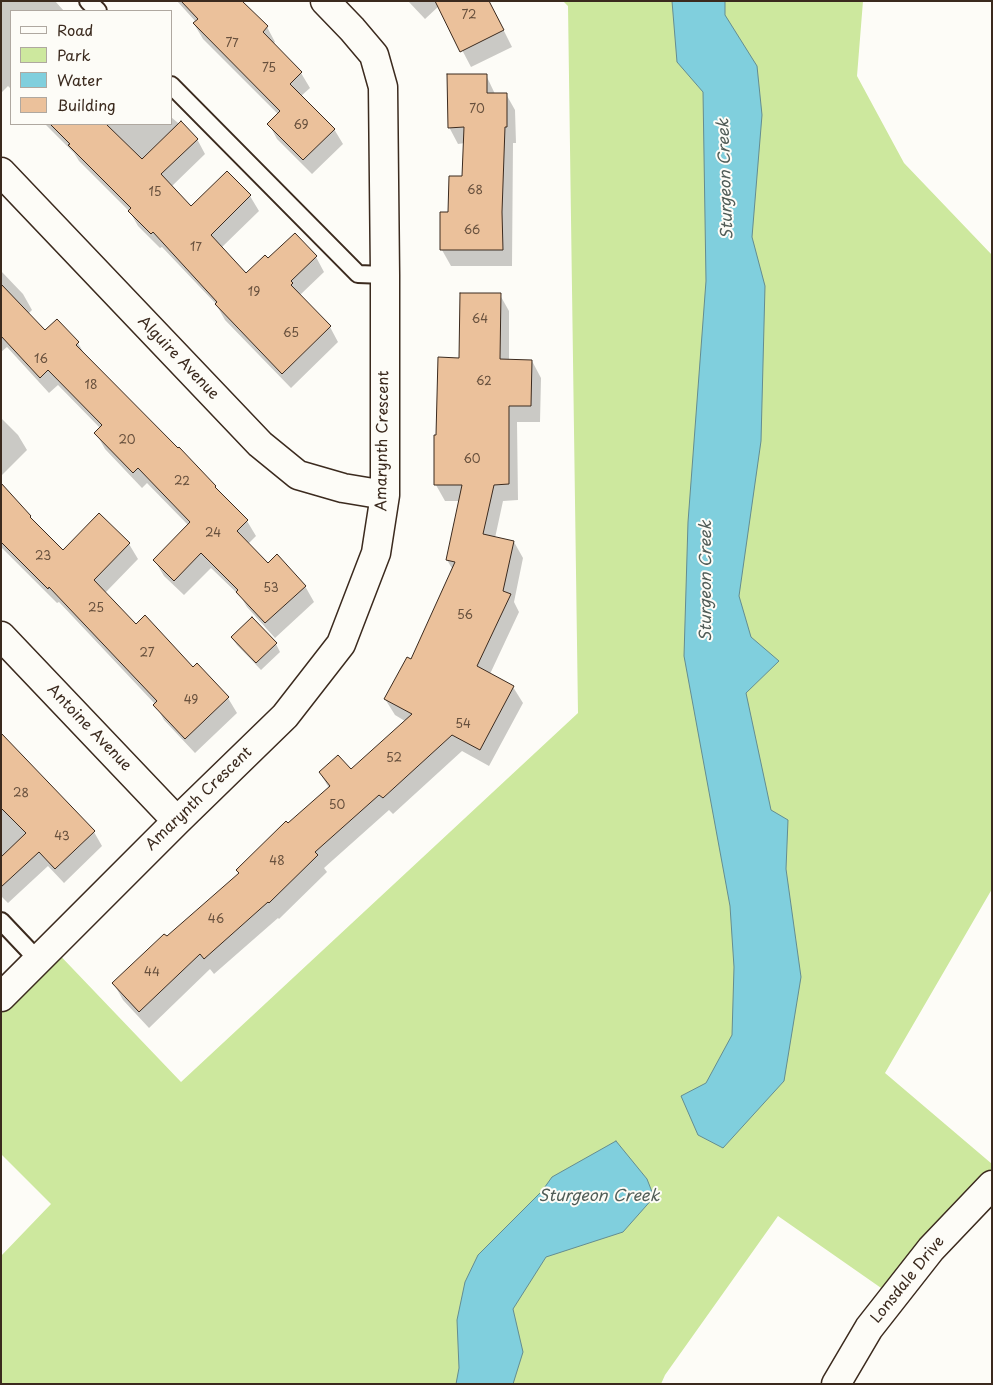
<!DOCTYPE html>
<style>
body{margin:0}
#map{position:relative;width:993px;height:1385px;overflow:hidden;background:#fdfcf7;font-family:"Playpen Sans",sans-serif}
canvas{display:block}
.frame{position:absolute;inset:0;border:2px solid #3b2a1e;pointer-events:none}
.legend{position:absolute;left:10px;top:10px;width:162px;height:115px;box-sizing:border-box;background:#fdfcf7;border:1px solid #afa8a0;margin:0;padding:6px 9px;list-style:none;font-size:15px;color:#3b2a1e}
.legend li{display:flex;align-items:center;gap:10px;height:25px}
.legend b{width:25px;border:1px solid #afa8a0}
</style>
<div id="map">
<canvas width="993" height="1385"></canvas>
<div class="frame"></div>
<ul class="legend">
<li><b style="height:6px;background:#fdfcf7"></b>Road</li>
<li><b style="height:14px;background:#cde89e"></b>Park</li>
<li><b style="height:14px;background:#80cfdd"></b>Water</li>
<li><b style="height:14px;background:#ebc19b"></b>Building</li>
</ul>
</div>
<script>
const ctx = document.querySelector('canvas').getContext('2d');
ctx.lineJoin = 'round';
function fill(path, color) { ctx.fillStyle = color; ctx.fill(path, 'evenodd'); }
const poly = rows => new Path2D(rows.map(r => 'M' + r).join(''));
function trace(path, color, width, dash) { ctx.strokeStyle = color; ctx.lineWidth = width; ctx.lineCap = dash ? 'butt' : 'round'; ctx.setLineDash(dash || []); ctx.stroke(path); }
function write(font, color, halo, rows, align = 'center') {
  ctx.font = font + ' "Playpen Sans",sans-serif'; ctx.lineWidth = 4; ctx.setLineDash([]); ctx.textBaseline = 'middle'; ctx.strokeStyle = halo; ctx.fillStyle = color; for (const [text, x, y, turn = 0] of rows) {
    ctx.save(); ctx.translate(x, y); ctx.rotate((+turn || 0) * Math.PI / 180); ctx.textAlign = isNaN(turn) ? turn : align; if (halo) ctx.strokeText(text, 0, 0); ctx.fillText(text, 0, 0); ctx.restore();
  }
}
const green = poly([
 [563,1,863,1,857,76,904,163,992,255,992,889,885,1073,992,1164,992,1185,894,1297,778,1216,665,1375,661,1384,1,1384,1,1256,51,1204,1,1154,1,997,51,946,181,1082,578,713,568,6]
]);
const water = poly([
 [672,1,725,1,725,15,757,66,762,115,752,237,765,286,761,441,739,596,751,637,779,661,746,693,771,810,788,820,786,869,801,977,784,1081,723,1148,698,1135,681,1096,706,1083,732,1035,734,967,730,906,684,656,688,522,706,281,703,92,677,62,672,1],
 [616,1141,647,1179,654,1197,623,1232,546,1257,513,1309,523,1352,513,1384,456,1384,459,1368,457,1320,465,1282,478,1255,542,1191,552,1177,616,1141]
]);
const shadow = poly([
 [1,1,55,1,64,11,11,11,11,89,8,86,1,93],
 [177,1,231,1,267,27,275,42,273,44,301,73,310,88,301,96,334,129,343,144,312,174,277,139,269,124,279,115,203,39,194,24,196,22],
 [408,1,489,1,512,47,471,67,439,6,425,19],
 [486,75,495,94,506,94,515,110,516,143,513,143,512,266,451,266,442,250,449,213,464,178,465,143,458,144,449,127],
 [171,117,197,139,205,154,171,187,191,208,227,173,250,196,259,211,221,248,246,275,268,260,316,257,324,272,300,295,330,327,338,342,291,388,225,320,216,304,162,247,160,248,138,226,130,212,79,161,74,153,45,124,171,124],
 [1,271,23,294,32,310,28,314,45,332,78,343,85,355,247,521,256,536,248,544,268,564,305,586,314,602,275,638,247,607,241,597,211,568,184,595,164,576,155,561,189,526,147,483,142,488,105,449,96,433,101,429,58,385,49,393,7,347,1,352],
 [500,295,509,311,509,361,532,361,541,378,540,422,517,422,518,500,503,501,495,538,514,542,523,558,514,602,519,612,490,674,513,687,523,703,489,766,462,751,393,814,389,810,324,868,327,872,279,919,278,918,214,974,210,969,149,1028,123,1000,114,984,240,874,287,825,329,788,320,773,351,771,405,721,395,715,385,699,412,661,453,570,447,560,460,501,445,501,436,485,437,437,460,359],
 [1,418,18,435,27,450,1,476],
 [1,485,33,521,63,552,129,544,138,559,105,593,136,626,193,668,196,665,228,698,237,713,195,753,164,720,155,704,59,602,57,603,1,547],
 [232,638,276,644,280,652,261,670,237,645],
 [1,733,42,777,46,783,94,832,102,846,64,883,48,866,8,903,1,896]
]);
const building = poly([
 [181,1,242,1,268,26,263,32,302,72,290,84,335,129,303,160,267,124,280,111,193,23,198,19,181,1],
 [435,1,489,1,504,30,460,52,435,1],
 [447,74,487,74,487,93,507,93,507,127,505,127,502,212,503,250,440,250,440,212,448,212,449,176,462,176,464,127,448,128,447,74],
 [181,121,198,139,161,174,191,206,227,171,251,195,211,235,246,273,265,255,268,258,295,233,317,256,291,281,293,283,291,285,331,326,282,374,215,304,217,302,153,232,151,234,128,211,131,208,68,145,70,144,50,124,106,124,142,159,181,121],
 [1,284,45,330,57,319,79,342,76,345,178,448,179,447,216,486,215,487,248,520,237,531,268,563,277,554,306,586,265,623,236,592,238,590,201,553,174,581,153,560,190,522,138,468,133,473,94,433,102,425,48,370,40,378,1,336,1,284],
 [460,293,501,293,500,359,532,360,531,406,509,406,509,484,494,485,483,534,514,541,503,591,511,594,477,666,514,686,480,750,452,735,383,798,379,795,315,852,318,855,269,903,268,902,204,959,200,954,139,1012,112,983,164,934,167,936,239,873,236,870,286,821,288,823,330,786,319,772,338,755,351,769,412,714,384,699,407,657,411,659,455,562,446,560,462,485,434,485,434,435,436,435,438,357,459,358,460,293],
 [1,483,31,516,30,517,63,550,99,513,130,543,94,580,136,624,145,615,193,667,197,663,229,697,185,739,153,705,157,701,49,587,48,589,1,542,1,483],
 [252,617,277,643,256,663,231,637,252,617],
 [1,733,95,831,55,869,39,852,1,887,1,857,26,833,1,808,1,733]
]);
const service = poly([
 [88,1,98,11],
 [171,85,358,274,385,275],
 [1,921,38,960]
]);
const minor = poly([
 [1,172,260,444,298,475,343,488,385,495],
 [1,636,177,821],
 [1,997,177,821,285,716,341,644,376,553,385,495,385,275,383,87,374,55,352,29,325,1],
 [836,1384,869,1328,931,1249,992,1185]
]);
const numberNames = [
 ["72",469,16],
 ["77",232,44],
 ["75",269,69],
 ["70",477,110],
 ["69",301,126],
 ["68",475,191],
 ["15",155,193],
 ["66",472,231],
 ["17",196,248],
 ["19",254,293],
 ["64",480,320],
 ["65",291,334],
 ["16",41,360],
 ["62",484,382],
 ["18",91,386],
 ["20",127,441],
 ["60",472,460],
 ["22",182,482],
 ["24",213,534],
 ["23",43,557],
 ["53",271,589],
 ["25",96,609],
 ["56",465,616],
 ["27",147,654],
 ["49",191,701],
 ["54",463,725],
 ["52",394,759],
 ["28",21,794],
 ["50",337,806],
 ["43",62,837],
 ["48",277,862],
 ["46",216,920],
 ["44",152,973]
];
const streetNames = [
 ["Alguire Avenue",178,358,46],
 ["Amarynth Crescent",383,441,-89],
 ["Antoine Avenue",89,728,46],
 ["Amarynth Crescent",199,799,-44],
 ["Lonsdale Drive",908,1280,-51]
];
const waterNames = [
 ["Sturgeon Creek",726,179,-92],
 ["Sturgeon Creek",707,581,-90],
 ["Sturgeon Creek",599,1197]
];
fill(green, '#cde89e');
fill(water, '#80cfdd');
trace(water, '#648d91', 1);
fill(shadow, '#0003');
fill(building, '#ebc19b');
trace(building, '#3b2a1e', 1);
trace(service, '#3b2a1e', 20);
trace(minor, '#3b2a1e', 31);
trace(service, '#fdfcf7', 16);
trace(minor, '#fdfcf7', 28);
write('12px', '#67503d', null, numberNames);
write('15px', '#3b2a1e', '#fdfcf7', streetNames);
write('italic 16px', '#505c57', '#fdfcf7', waterNames);
</script>
